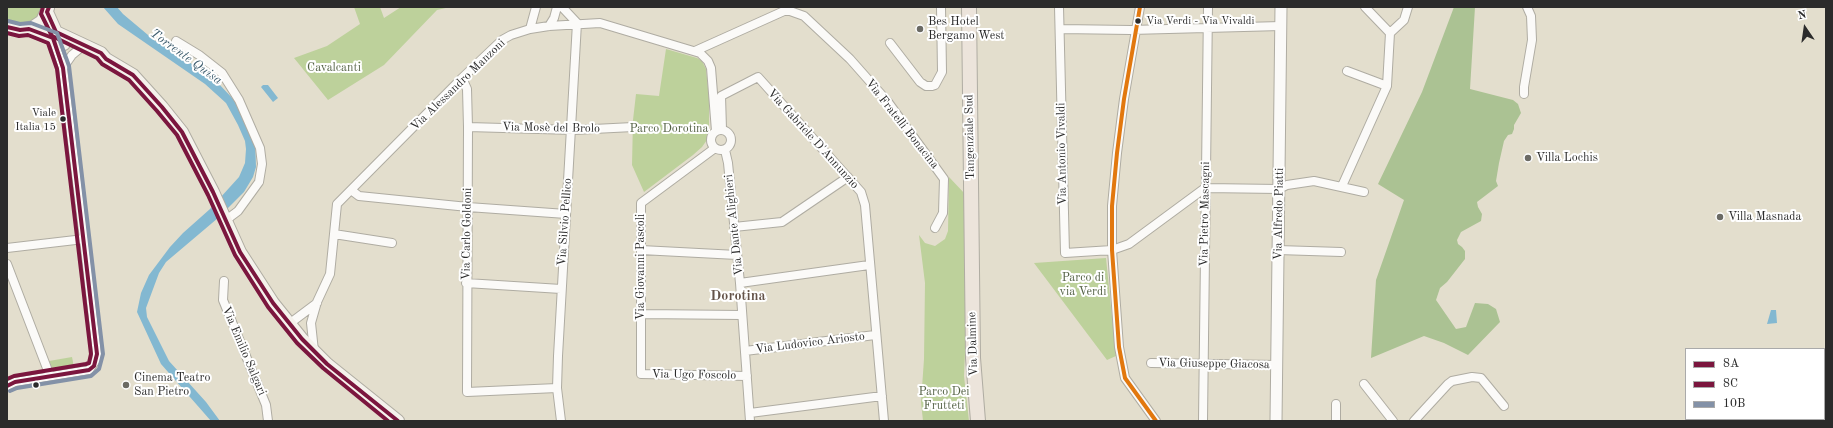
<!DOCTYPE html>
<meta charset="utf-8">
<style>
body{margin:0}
#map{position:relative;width:1833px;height:428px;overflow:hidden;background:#e3decd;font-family:"Old Standard TT",serif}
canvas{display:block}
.frame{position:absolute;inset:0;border:8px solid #2b2b2b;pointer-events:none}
.legend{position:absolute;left:1685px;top:348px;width:140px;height:72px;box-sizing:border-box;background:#fff;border:1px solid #aaa;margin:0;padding:5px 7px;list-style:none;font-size:12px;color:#2b2b2b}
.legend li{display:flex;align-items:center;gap:8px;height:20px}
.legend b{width:20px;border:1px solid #aaa}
.north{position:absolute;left:1785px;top:8px;width:40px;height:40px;-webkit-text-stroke:3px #fff;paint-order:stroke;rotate:347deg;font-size:11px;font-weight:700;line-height:16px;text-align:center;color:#2b2b2b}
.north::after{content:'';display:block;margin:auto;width:14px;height:18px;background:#2b2b2b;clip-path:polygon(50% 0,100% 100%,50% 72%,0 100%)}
</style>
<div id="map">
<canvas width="1833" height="428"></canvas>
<div class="frame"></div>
<ul class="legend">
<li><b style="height:5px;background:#7b163e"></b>8A</li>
<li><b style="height:5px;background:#7b163e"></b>8C</li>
<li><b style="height:5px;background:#8391a7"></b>10B</li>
</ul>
<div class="north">N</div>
</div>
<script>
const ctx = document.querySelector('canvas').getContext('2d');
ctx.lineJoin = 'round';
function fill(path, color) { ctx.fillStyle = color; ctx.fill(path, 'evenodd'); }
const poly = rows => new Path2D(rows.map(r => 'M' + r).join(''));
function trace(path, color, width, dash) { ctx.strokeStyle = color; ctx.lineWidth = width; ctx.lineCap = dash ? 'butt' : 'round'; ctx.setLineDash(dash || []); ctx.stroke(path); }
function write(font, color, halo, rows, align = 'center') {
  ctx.font = font + ' "Old Standard TT",serif'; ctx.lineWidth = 4; ctx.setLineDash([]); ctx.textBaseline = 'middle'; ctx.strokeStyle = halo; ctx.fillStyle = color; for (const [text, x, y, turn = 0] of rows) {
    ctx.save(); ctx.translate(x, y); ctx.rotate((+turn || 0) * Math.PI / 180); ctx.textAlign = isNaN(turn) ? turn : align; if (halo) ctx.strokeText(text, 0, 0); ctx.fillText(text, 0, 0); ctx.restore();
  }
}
const green = poly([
 [7,7,45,7,42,14,29,24,12,24,7,21],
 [354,7,380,7,384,18,401,7,450,7,437,10,384,65,328,100,294,58,327,46,360,24],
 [666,49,697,58,702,61,706,69,709,98,709,137,702,147,693,155,644,192,632,165,633,120,636,94,659,96],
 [949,177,965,194,966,329,964,376,969,421,923,421,921,402,924,359,925,283,919,235,925,243,935,246,945,239,948,231],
 [1106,258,1116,356,1107,360,1034,263],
 [72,357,74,367,53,370,49,361]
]);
const forest = poly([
 [1454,7,1475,7,1470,89,1513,100,1518,104,1521,113,1514,125,1514,129,1512,134,1508,135,1504,141,1499,163,1496,181,1498,186,1477,202,1478,207,1482,214,1481,221,1461,232,1457,240,1458,244,1462,247,1465,251,1465,259,1447,282,1440,288,1436,300,1456,329,1466,327,1475,303,1488,304,1496,309,1500,322,1468,355,1444,343,1424,336,1371,358,1376,280,1404,200,1378,184,1422,92]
]);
const water = poly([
 [103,7,117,7,123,14,154,40,189,62,218,83,236,102,255,138,256,167,253,177,244,192,218,218,166,262,159,273,146,308,147,317,169,361,206,402,220,421,211,421,161,364,137,312,141,293,149,275,170,247,183,233,210,209,239,177,245,163,246,149,245,141,238,125,226,103,205,84,118,24],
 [263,85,268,85,278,98,273,102,261,87],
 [1771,310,1776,310,1777,323,1767,324]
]);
const minor = poly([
 [562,7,577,23],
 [1059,7,1065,253,1112,250,1129,244,1205,188,1279,189,1287,185,1314,181,1364,192],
 [1140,7,1124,99,1117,153,1112,206,1112,250,1119,347,1125,378,1156,421],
 [1365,7,1390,33],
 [549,26,554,18,557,7],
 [530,29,536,7],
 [1060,29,1131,30,1281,26],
 [176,41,199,55,222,73,239,100,260,148,262,164,259,182,238,211,226,220],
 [890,43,920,82,926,86,932,86,935,85,942,72,941,7],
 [695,51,784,11,790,11,804,16,850,59,888,102,944,179,943,213,935,228],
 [63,68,72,55,78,50],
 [1347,71,1387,86],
 [462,78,467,89,468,127,467,392,557,388],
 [1524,94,1524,87,1532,40,1531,16,1527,7],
 [468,127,574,130,633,127],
 [722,129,721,96,758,77,861,192,865,205,884,421],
 '711 140a10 10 0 1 1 20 0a10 10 0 1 1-20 0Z',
 [715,148,641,203,641,374,747,376],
 [725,150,728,163,740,283,750,421],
 [1342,186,1387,86,1390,33,1404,20,1408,7],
 [351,190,359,196,468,207,566,214],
 [734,227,782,222,848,177],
 [334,234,392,243],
 [7,248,84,239],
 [641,250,737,255],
 [1278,250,1341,252],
 [7,264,50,376],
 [224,281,223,300,266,405,268,421],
 [466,283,561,289],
 [740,283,869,265],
 [641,314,742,315],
 [289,324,317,303],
 [314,351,311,323,317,302,330,274,337,204,462,78,502,40,511,35,530,29,549,26,600,23,700,53,708,61,711,68,716,131],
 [745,351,875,335],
 [1151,363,1277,365],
 [1364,384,1393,421],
 [7,386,15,382,89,370,96,360,97,354,84,239,63,68,53,38],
 [750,413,882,396],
 [561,421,557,388,558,356,577,23],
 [1203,421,1208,7],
 [1336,421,1336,404],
 [1414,421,1448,384,1452,381,1472,377,1481,378,1504,406]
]);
const tertiary = poly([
 [1276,421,1281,7]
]);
const secondary = poly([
 [47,12,56,32,101,53,106,59,133,75,162,107,182,132,213,192,240,252,273,303,302,339,327,364,398,421],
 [7,27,20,30,33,27,42,21,48,8],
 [29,29,64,44]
]);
const trunk = poly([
 [969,7,973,358,978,421]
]);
const bus1 = poly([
 [49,7,47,12,56,32,101,53,106,59,133,75,162,107,182,132,213,192,240,252,273,303,302,339,327,364,398,421],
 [7,27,20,30,29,29,53,38,63,68,97,354,94,366,89,370,15,382,7,386]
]);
const bus2 = poly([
 [43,7,41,14,52,36,97,58,102,64,129,80,157,111,177,135,208,195,235,255,268,307,297,343,323,368,388,421],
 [7,33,19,36,28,35,48,43,57,69,91,354,89,363,86,364,14,376,7,379]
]);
const bus3 = poly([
 [8,21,20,24,31,23,57,33,69,66,103,354,99,369,91,376,17,388,10,391]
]);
const bus4 = poly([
 [1140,7,1124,99,1117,153,1112,206,1112,250,1119,347,1125,378,1156,421]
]);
const markers = [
 [1138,21,3.5,"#2b2b2b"],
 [920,29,4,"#6b6a64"],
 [63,119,3.5,"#2b2b2b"],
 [1528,158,4,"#6b6a64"],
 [1720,217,4,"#6b6a64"],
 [36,385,3.5,"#2b2b2b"],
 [126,385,4,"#6b6a64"]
];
const busNames = [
 ["Via Verdi - Via Vivaldi",1146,21],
 ["Viale",56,113,"right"],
 ["Italia 15",56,127,"right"]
];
const poiNames = [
 ["Bes Hotel",928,22],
 ["Bergamo West",928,36],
 ["Villa Lochis",1536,158],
 ["Villa Masnada",1728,217],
 ["Cinema Teatro",134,378],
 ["San Pietro",134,392]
];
const parkNames = [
 ["Cavalcanti",334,68],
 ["Parco Dorotina",669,129],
 ["Parco di",1083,278],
 ["via Verdi",1083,292],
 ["Parco Dei",944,392],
 ["Frutteti",944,406]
];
const streetNames = [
 ["Via Alessandro Manzoni",458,85,-44],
 ["Via Fratelli Bonacina",902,124,52],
 ["Via Mosè del Brolo",551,128,1],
 ["Tangenziale Sud",970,137,-91],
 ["Via Gabriele D'Annunzio",813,139,48],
 ["Via Antonio Vivaldi",1062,154,-91],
 ["Via Pietro Mascagni",1205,214,-89],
 ["Via Alfredo Piatti",1279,214,-89],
 ["Via Silvio Pellico",565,222,-86],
 ["Via Dante Alighieri",734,225,-96],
 ["Via Carlo Goldoni",467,234,-89],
 ["Via Giovanni Pascoli",641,267,-90],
 ["Via Ludovico Ariosto",810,343,-7],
 ["Via Dalmine",973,344,-92],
 ["Via Emilio Salgari",244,351,67],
 ["Via Giuseppe Giacosa",1214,364,1],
 ["Via Ugo Foscolo",694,375,1]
];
const waterNames = [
 ["Torrente Quisa",186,57,36]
];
const quarterNames = [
 ["Dorotina",738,296]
];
fill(green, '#bdd19b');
fill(forest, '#abc293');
fill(water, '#83b8d1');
trace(minor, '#afaca2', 10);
trace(tertiary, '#afaca2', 13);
trace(secondary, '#afaca2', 14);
trace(trunk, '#afaca2', 16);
trace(minor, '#fbfaf8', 8);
trace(tertiary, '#fbfaf8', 11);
trace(secondary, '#f5f2ec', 12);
trace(trunk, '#ece4db', 14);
trace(bus1, '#7b163e', 4);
trace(bus2, '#7b163e', 4);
trace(bus3, '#8391a7', 4);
trace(bus4, '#e2780e', 4);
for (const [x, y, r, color] of markers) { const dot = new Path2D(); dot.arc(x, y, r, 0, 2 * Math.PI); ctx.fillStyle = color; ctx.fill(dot); trace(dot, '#fff', 1.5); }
write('11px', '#2b2b2b', '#fff', busNames, 'left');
write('12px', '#2b2b2b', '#fff', poiNames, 'left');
write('12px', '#536144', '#fff', parkNames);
write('12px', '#2b2b2b', '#fff', streetNames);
write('italic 13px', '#3e5d6e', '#fff', waterNames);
write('bold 14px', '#645349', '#fff', quarterNames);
</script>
